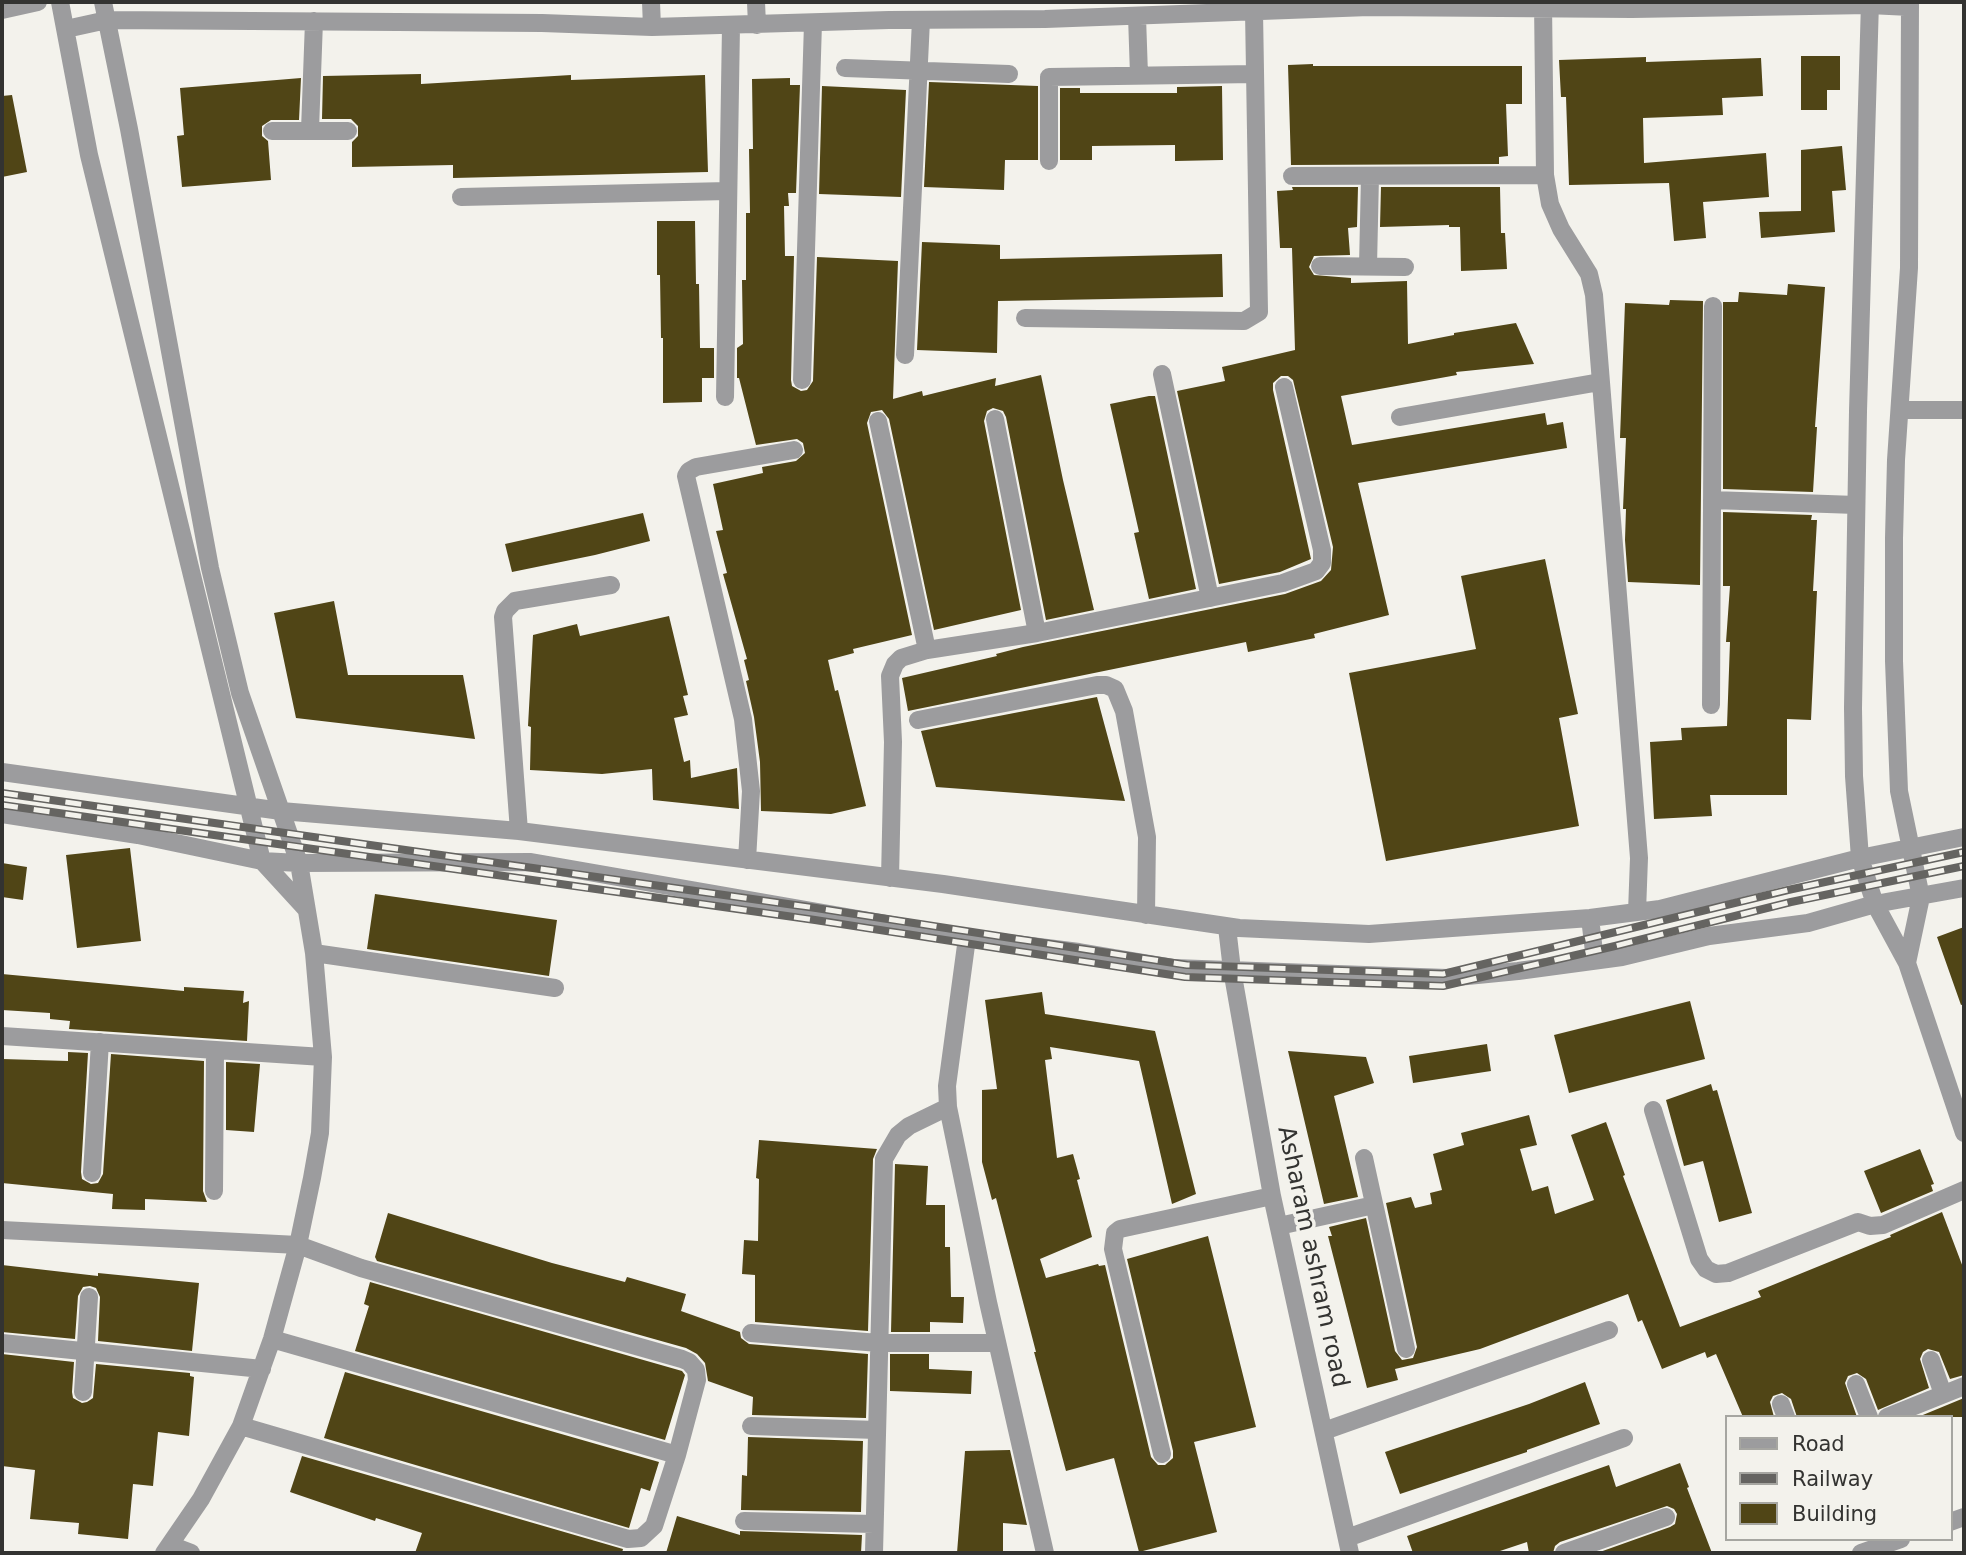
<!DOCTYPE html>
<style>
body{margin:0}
#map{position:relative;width:1966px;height:1555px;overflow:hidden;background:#f3f2ec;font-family:"DejaVu Sans",sans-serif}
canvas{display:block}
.frame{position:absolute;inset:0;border:4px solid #333331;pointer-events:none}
.legend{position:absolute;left:1725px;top:1415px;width:228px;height:126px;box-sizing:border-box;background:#f3f2ec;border:2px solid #a6a6a1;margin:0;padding:9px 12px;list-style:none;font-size:21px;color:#333331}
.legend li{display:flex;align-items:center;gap:14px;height:35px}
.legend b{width:35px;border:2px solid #a6a6a1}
</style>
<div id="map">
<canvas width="1966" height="1555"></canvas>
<div class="frame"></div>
<ul class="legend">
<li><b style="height:9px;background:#9c9c9e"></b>Road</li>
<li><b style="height:9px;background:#656461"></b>Railway</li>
<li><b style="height:19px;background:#504516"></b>Building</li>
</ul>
</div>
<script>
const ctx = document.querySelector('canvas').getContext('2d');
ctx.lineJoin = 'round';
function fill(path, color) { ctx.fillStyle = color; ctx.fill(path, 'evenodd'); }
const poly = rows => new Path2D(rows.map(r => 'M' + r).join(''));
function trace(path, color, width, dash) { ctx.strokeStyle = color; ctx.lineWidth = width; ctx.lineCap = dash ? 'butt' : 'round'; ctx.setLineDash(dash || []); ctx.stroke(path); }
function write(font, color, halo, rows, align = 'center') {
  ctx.font = font + ' "DejaVu Sans",sans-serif'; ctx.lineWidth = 7; ctx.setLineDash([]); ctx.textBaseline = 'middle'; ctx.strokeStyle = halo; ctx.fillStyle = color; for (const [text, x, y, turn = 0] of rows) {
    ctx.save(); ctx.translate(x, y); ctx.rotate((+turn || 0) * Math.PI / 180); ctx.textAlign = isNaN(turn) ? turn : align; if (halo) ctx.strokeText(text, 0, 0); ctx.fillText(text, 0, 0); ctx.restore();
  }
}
const building = poly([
 [1801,56,1840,56,1840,90,1827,90,1827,110,1801,110],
 [1646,57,1646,62,1761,58,1763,96,1722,98,1723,115,1643,118,1644,163,1766,153,1769,197,1703,202,1706,238,1674,241,1669,183,1569,185,1566,97,1561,97,1559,60],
 [1313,64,1313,66,1522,66,1522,104,1506,104,1508,156,1499,157,1499,164,1291,165,1288,65],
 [421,74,421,84,571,75,571,80,705,75,708,172,453,178,453,165,352,167,352,142,358,136,358,126,351,119,322,119,323,76],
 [301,78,299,120,271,120,262,126,262,136,268,141,271,180,182,187,177,136,184,135,180,88],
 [790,78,790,85,800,85,796,193,788,193,789,206,784,206,785,256,794,256,791,380,792,386,801,391,807,390,813,381,817,257,898,261,893,399,922,391,923,396,996,378,995,386,1041,375,1063,480,1094,610,1046,620,1006,417,1003,411,993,408,987,411,984,421,1021,610,934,630,889,419,882,410,871,412,867,423,912,635,853,649,854,653,828,660,835,691,838,690,866,806,831,814,761,811,760,762,754,717,746,681,749,680,744,660,747,659,723,574,727,573,716,531,723,530,713,484,763,473,762,467,796,461,805,453,803,443,797,439,756,445,739,378,737,378,737,348,743,344,742,280,746,280,746,213,750,213,749,149,753,149,752,79],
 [929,82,1038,86,1038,160,1005,160,1004,190,924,187],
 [822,86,906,90,901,197,819,194],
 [1222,86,1223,160,1175,161,1175,145,1092,146,1092,160,1060,160,1060,88,1080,88,1080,93,1177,93,1177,87],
 [12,95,27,172,2,177,2,96],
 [1842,146,1846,190,1832,191,1835,232,1761,238,1759,212,1801,211,1801,150],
 [1292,187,1358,187,1357,227,1348,228,1350,255,1314,256,1309,267,1314,275,1351,278,1351,283,1407,281,1408,344,1454,335,1454,333,1516,323,1534,364,1456,372,1457,375,1341,396,1352,445,1545,413,1547,425,1563,422,1567,448,1358,483,1389,615,1314,634,1315,638,1248,652,1246,642,908,711,902,678,997,656,996,654,1023,647,1285,594,1321,581,1331,570,1333,547,1293,380,1288,376,1281,376,1273,383,1273,390,1311,559,1280,572,1219,584,1177,391,1225,381,1222,367,1295,350,1292,248,1280,248,1277,191,1293,190],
 [1381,187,1500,187,1501,233,1505,233,1507,269,1461,271,1460,227,1449,227,1449,225,1380,227],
 [657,221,695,221,696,284,699,284,700,348,714,348,714,378,702,378,702,402,663,403,663,338,661,338,660,275,657,275],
 [922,242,1000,245,1000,259,1222,254,1223,297,998,301,997,353,917,350],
 [1788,284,1825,287,1815,427,1817,427,1813,492,1723,489,1723,302,1738,302,1739,292,1787,295],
 [1670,300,1703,301,1700,585,1628,582,1625,540,1626,509,1623,509,1626,438,1620,438,1625,303,1669,305],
 [1149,396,1155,396,1196,589,1149,599,1134,533,1139,532,1110,404],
 [1723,512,1812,515,1811,520,1817,520,1813,591,1817,591,1811,720,1787,719,1787,795,1710,795,1712,816,1654,819,1650,742,1682,740,1681,728,1727,726,1730,642,1726,642,1730,586,1723,586],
 [643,513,650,541,595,555,512,572,505,544],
 [1545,559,1578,714,1559,718,1579,826,1386,861,1349,673,1476,649,1461,576],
 [334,601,348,675,463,675,475,739,296,718,274,613],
 [669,616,688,695,683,696,688,715,674,718,684,762,690,760,691,778,737,768,739,809,653,800,652,769,602,774,530,770,531,727,528,726,533,635,577,624,580,636],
 [1097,697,1125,801,936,787,921,731],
 [130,848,141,941,77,948,66,855],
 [2,863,27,867,23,900,2,897],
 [375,894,557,920,549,976,367,949],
 [1964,927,1964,1004,1961,1005,1937,937],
 [2,974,184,991,184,987,244,991,243,1003,249,1001,247,1041,69,1029,70,1021,50,1019,50,1013,2,1010],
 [1042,992,1045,1014,1155,1031,1196,1194,1172,1204,1139,1061,1050,1047,1052,1059,1045,1060,1057,1158,1073,1154,1080,1179,1077,1180,1092,1237,1040,1259,1046,1278,1098,1264,1099,1266,1105,1265,1151,1457,1158,1465,1165,1465,1173,1458,1173,1451,1127,1259,1208,1236,1256,1427,1194,1442,1217,1532,1139,1552,1114,1458,1066,1471,1034,1352,1036,1352,996,1198,992,1200,982,1162,982,1090,997,1089,985,1000],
 [1690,1001,1705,1059,1569,1093,1554,1035],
 [1487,1044,1491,1071,1413,1083,1409,1056],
 [1288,1051,1366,1057,1374,1083,1334,1096,1358,1197,1324,1204],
 [68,1052,88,1053,81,1172,82,1179,91,1184,98,1183,103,1174,111,1054,204,1061,203,1191,207,1202,145,1199,145,1210,112,1209,113,1194,2,1183,2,1059,68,1061],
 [226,1062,260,1064,254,1132,226,1130],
 [1711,1084,1713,1091,1717,1090,1752,1213,1719,1222,1703,1161,1684,1166,1666,1100],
 [1529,1115,1537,1145,1520,1149,1532,1191,1548,1186,1555,1214,1594,1200,1571,1135,1606,1122,1625,1175,1623,1176,1680,1327,1761,1297,1758,1291,1888,1238,1891,1237,1890,1235,1942,1212,1964,1270,1964,1375,1950,1379,1939,1352,1928,1349,1923,1352,1920,1359,1929,1388,1878,1410,1866,1379,1857,1373,1848,1376,1845,1383,1857,1417,1797,1417,1791,1399,1782,1393,1773,1396,1770,1402,1774,1417,1743,1417,1716,1354,1707,1358,1705,1352,1662,1369,1642,1320,1638,1322,1628,1294,1480,1349,1395,1369,1398,1380,1367,1388,1328,1236,1332,1236,1329,1227,1366,1218,1395,1351,1402,1360,1413,1358,1417,1347,1386,1203,1411,1197,1415,1208,1432,1204,1430,1193,1442,1190,1433,1154,1464,1145,1461,1133],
 [759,1140,877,1149,873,1159,868,1331,755,1322,755,1275,742,1274,744,1240,758,1241,759,1179,756,1178],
 [1920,1149,1934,1184,1931,1185,1933,1191,1881,1213,1864,1171],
 [895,1164,928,1166,926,1205,945,1205,945,1247,950,1247,951,1297,964,1297,963,1323,930,1322,930,1332,891,1332],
 [388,1213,552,1263,625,1282,627,1277,686,1294,681,1311,740,1332,741,1338,749,1344,868,1354,866,1418,752,1415,753,1397,708,1381,705,1363,697,1354,686,1348,377,1261,375,1257],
 [2,1265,98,1276,98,1273,199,1283,192,1351,98,1341,100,1297,96,1288,90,1286,83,1287,78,1296,75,1339,2,1332],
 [370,1282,682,1371,685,1375,665,1440,355,1351,369,1306,364,1304],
 [2,1354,74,1362,72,1392,73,1398,82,1403,87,1402,93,1398,96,1364,190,1373,190,1376,194,1377,189,1436,158,1432,153,1486,133,1484,128,1539,78,1534,79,1523,30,1519,35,1470,2,1466],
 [890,1354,929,1354,929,1369,972,1371,971,1394,890,1391],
 [345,1372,659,1462,650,1491,641,1488,629,1528,324,1438],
 [1585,1382,1600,1424,1527,1450,1527,1452,1400,1494,1385,1452,1529,1404],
 [1964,1398,1964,1417,1918,1417],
 [748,1437,863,1441,861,1512,741,1510,742,1475,747,1476],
 [1010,1450,1027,1525,1003,1523,1003,1553,957,1553,965,1451],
 [302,1456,623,1549,622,1553,415,1553,422,1533,376,1518,375,1521,290,1492],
 [1680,1463,1689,1487,1687,1488,1712,1553,1597,1553,1670,1527,1675,1524,1677,1514,1674,1509,1667,1506,1560,1542,1555,1546,1553,1553,1529,1553,1527,1542,1494,1553,1413,1553,1407,1536,1609,1465,1616,1487],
 [677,1516,740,1535,740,1531,862,1535,861,1553,666,1553]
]);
const minor = poly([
 [60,2,89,155,262,861,306,909],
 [103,2,129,129,210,568,240,693,299,863,314,953,323,1057,320,1133,312,1178,298,1245,272,1339,241,1426,201,1499,164,1553],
 [651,2,652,27],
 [756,2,757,25],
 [1543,2,1545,175,1550,204,1561,229,1589,274,1594,295,1639,858,1637,912],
 [1870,2,1858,411,1853,708,1854,776,1860,858,1875,904,1907,963,1964,1133],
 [2,10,38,2],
 [1137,16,1139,75],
 [66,29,107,20,542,23,652,27,889,20,1045,19,1369,7,1632,9,1869,5,1910,7],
 [845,68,1009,74],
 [310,130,314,21],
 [272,131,348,131],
 [1049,161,1049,77,1255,74],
 [1292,176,1545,175],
 [461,197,728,191],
 [1320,266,1405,267],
 [1368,266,1370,176],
 [1025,318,1244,321,1259,312,1254,11],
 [905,355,921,20],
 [1162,374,1210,598],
 [802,380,813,23],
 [725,397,731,26],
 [1900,410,1964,410],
 [1400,417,1600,382],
 [995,419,1037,633],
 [878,421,927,650],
 [1712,500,1856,505],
 [1711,705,1713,306],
 [918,720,1097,685,1106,685,1115,689,1124,711,1147,837,1146,915],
 [2,772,281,811,519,831,943,884,1239,928,1369,934,1590,918,1660,909,1860,858,1964,837],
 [2,814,138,835,262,861,299,863,531,862,967,938,1079,952,1174,968,1447,978,1518,971,1622,957,1709,936,1808,923,1875,904,1964,888],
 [519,831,503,617,505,611,515,601,611,585],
 [747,860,751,791,743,719,686,476,689,471,696,467,794,450],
 [890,878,893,742,890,676,895,664,901,658,927,650,1037,633,1283,583,1316,571,1322,563,1322,550,1284,387],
 [1590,918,1595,960],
 [1227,927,1232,970,1272,1196,1350,1553],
 [967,938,947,1086,948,1107,988,1302,1045,1553],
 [314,953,555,988],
 [1907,963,1921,897,1899,791,1894,661,1894,538,1896,460,1909,268,1910,2],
 [2,1036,323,1057],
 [1653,1110,1699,1259,1706,1269,1716,1274,1728,1273,1858,1222,1870,1226,1883,1225,1964,1190],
 [1364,1158,1406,1349],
 [92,1173,100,1042],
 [214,1191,215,1050],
 [1279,1226,1374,1205],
 [2,1230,298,1245,361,1268,682,1359,689,1362,696,1370,697,1380,677,1455,654,1526,641,1538,628,1539,241,1426],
 [751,1333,879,1343,997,1343],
 [272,1339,677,1455],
 [2,1343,262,1369],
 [1931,1360,1943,1394],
 [1856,1384,1869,1417],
 [83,1392,89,1297],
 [1781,1404,1786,1417],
 [1887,1417,1964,1386],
 [751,1426,877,1430],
 [1324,1431,1609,1330],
 [1162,1454,1113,1249,1115,1233,1120,1229,1272,1196],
 [744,1521,874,1524],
 [1950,1522,1964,1517],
 [1347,1538,1624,1438],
 [170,1545,191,1553],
 [874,1553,884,1159,898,1135,909,1126,948,1107],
 [1564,1553,1666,1517],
 [1861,1553,1901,1539]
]);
const rail = poly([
 [2,793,816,908,1187,965,1443,974,1788,890,1964,852],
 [2,805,815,920,1185,977,1443,986,1615,946,1791,902,1964,866]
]);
const streetNames = [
 ["Asharam ashram road",1312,1257,78]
];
fill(building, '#504516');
trace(minor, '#9c9c9e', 18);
trace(rail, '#656461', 8);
trace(rail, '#f3f2ec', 5, [16]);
write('24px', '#333331', '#f3f2ec', streetNames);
</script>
